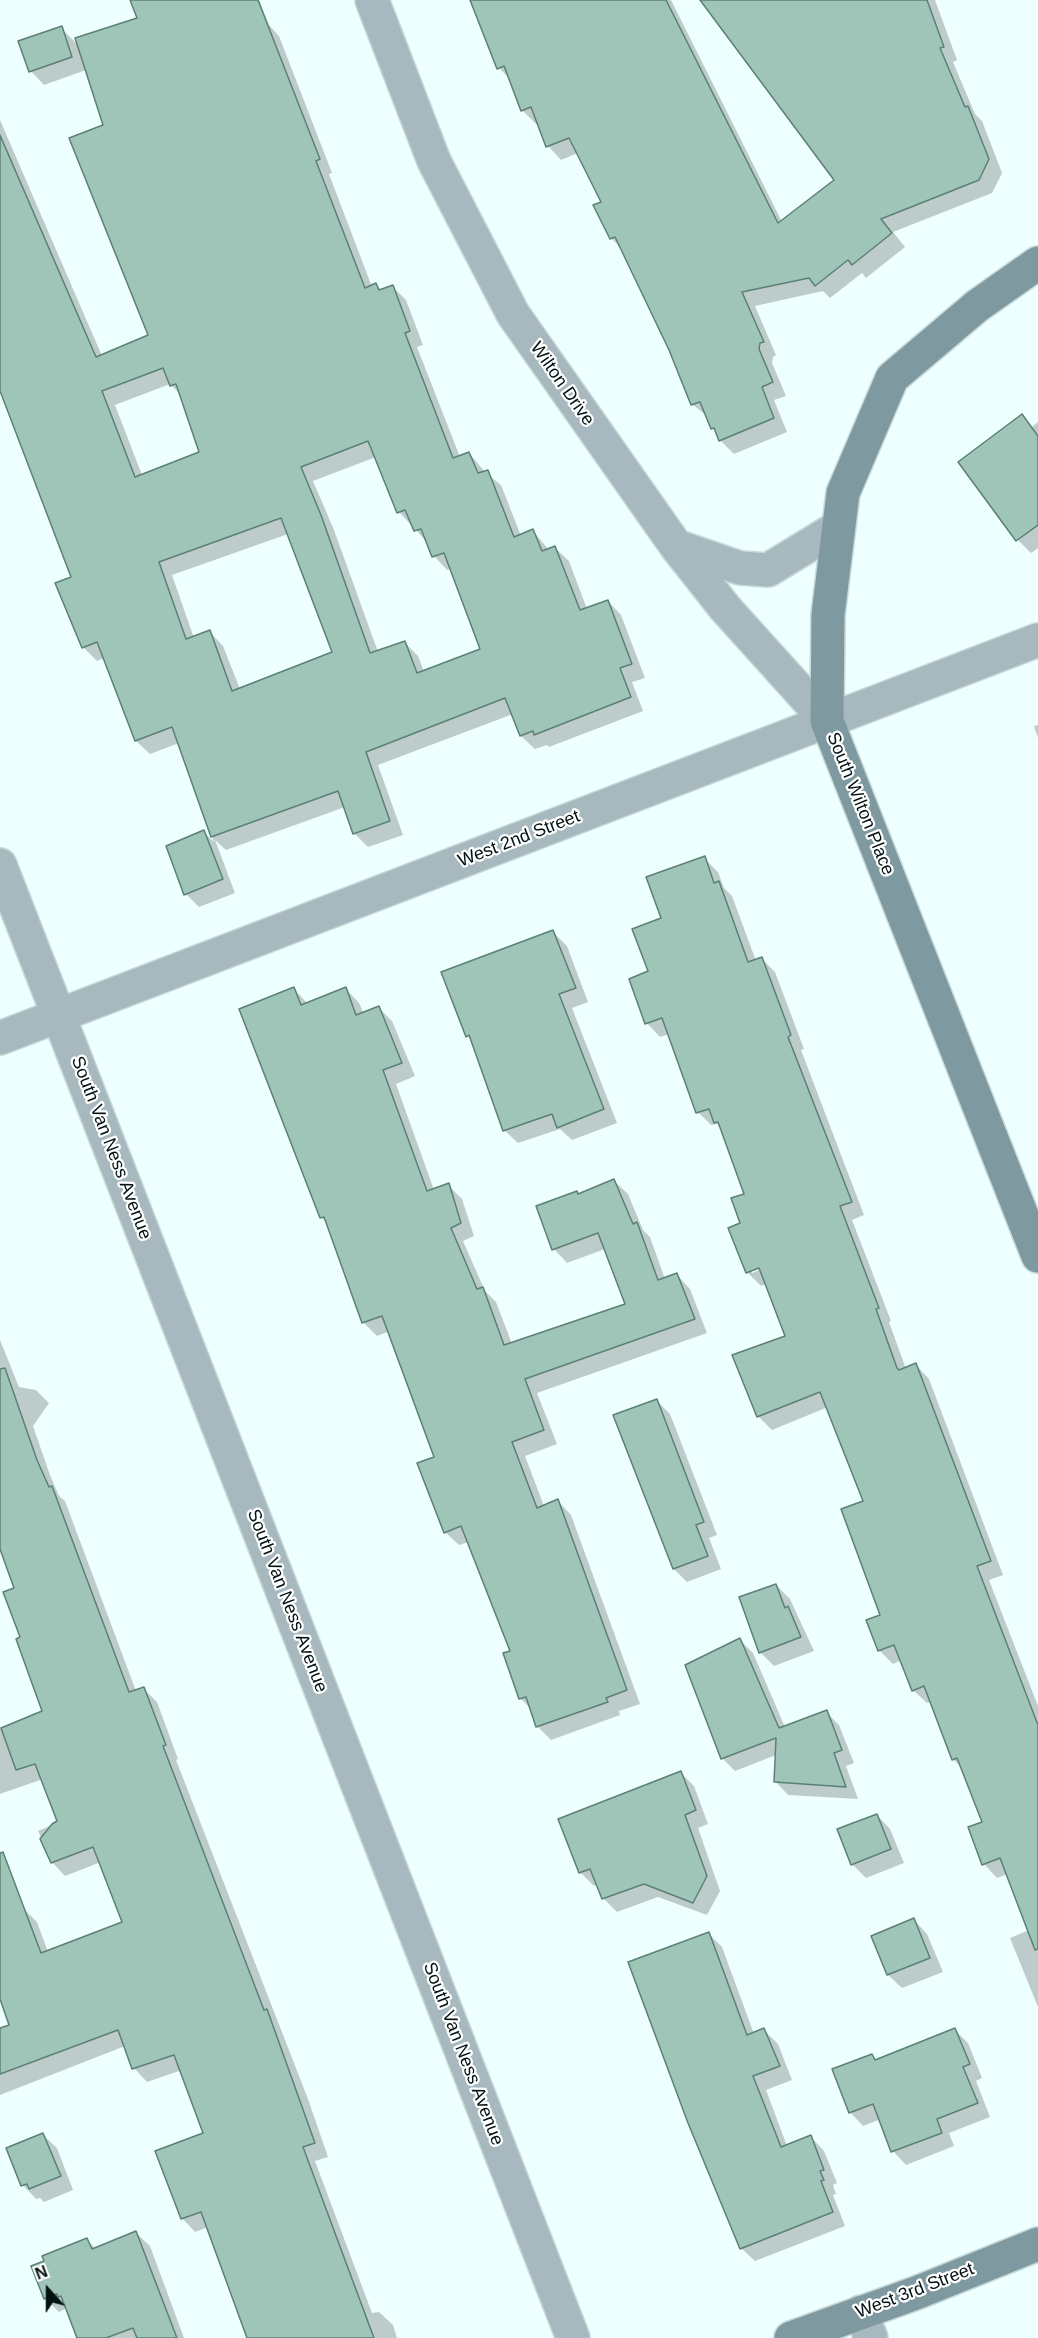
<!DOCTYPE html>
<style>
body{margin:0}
#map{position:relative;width:1038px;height:2338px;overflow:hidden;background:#edfffe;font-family:Arial,sans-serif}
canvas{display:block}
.north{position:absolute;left:18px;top:2260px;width:60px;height:60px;-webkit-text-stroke:4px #fff;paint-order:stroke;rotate:339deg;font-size:16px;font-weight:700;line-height:24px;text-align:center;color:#021111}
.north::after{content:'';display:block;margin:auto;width:21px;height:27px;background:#021111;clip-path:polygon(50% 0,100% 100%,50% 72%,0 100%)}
</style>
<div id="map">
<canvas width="1038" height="2338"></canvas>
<div class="north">N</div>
</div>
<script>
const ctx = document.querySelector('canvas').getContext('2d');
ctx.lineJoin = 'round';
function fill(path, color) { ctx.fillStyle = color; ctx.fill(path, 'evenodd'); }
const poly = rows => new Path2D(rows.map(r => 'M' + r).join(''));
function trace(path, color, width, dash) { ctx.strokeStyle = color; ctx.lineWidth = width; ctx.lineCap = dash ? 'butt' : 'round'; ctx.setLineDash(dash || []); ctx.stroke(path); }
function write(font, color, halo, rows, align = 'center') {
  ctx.font = font + ' Arial,sans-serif'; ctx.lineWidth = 4.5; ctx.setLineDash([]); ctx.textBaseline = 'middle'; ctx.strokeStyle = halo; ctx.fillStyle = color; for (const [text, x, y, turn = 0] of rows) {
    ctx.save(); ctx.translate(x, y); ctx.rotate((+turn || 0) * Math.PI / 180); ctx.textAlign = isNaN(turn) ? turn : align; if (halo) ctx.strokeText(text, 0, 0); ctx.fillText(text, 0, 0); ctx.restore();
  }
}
const shadow = poly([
 [132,0,259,0,269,25,279,36,332,173,329,174,372,287,376,285,381,290,393,287,406,300,423,345,417,347,460,457,469,453,485,472,501,485,521,536,533,531,549,550,555,548,569,561,587,609,608,601,621,615,645,678,632,682,643,711,549,747,547,745,535,749,521,736,513,714,378,765,403,835,368,847,354,833,345,807,226,850,215,840,235,893,199,907,186,894,204,832,214,842,179,743,150,754,136,741,104,658,97,661,83,647,57,584,73,578,0,386,0,120,102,356,150,336,105,126,86,70,44,85,31,71,20,42,61,28,78,45,139,19],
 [170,384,182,396,201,453,142,475,115,405],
 [376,457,399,512,428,543,434,556,447,570,451,568,482,650,424,672,418,656,404,642,378,652,334,530,313,481],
 [288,534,334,653,240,689,223,646,210,632,194,638,172,575],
 [471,0,671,0,782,222,836,180,767,0,935,0,957,60,953,62,975,114,982,121,1002,173,992,193,893,232,905,247,866,278,862,273,830,298,823,291,755,306,776,355,773,357,772,363,786,396,774,400,787,432,734,454,720,440,708,417,692,404,670,349,622,249,611,238,603,202,578,153,561,160,548,146,539,122,536,124,522,110,511,80,499,68],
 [1021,416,1032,427,1038,422,1038,548,1031,553,1018,540],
 [1038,725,1038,738,1034,726],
 [704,858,718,872,724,888,732,896,756,961,762,959,775,972,804,1049,801,1050,864,1215,852,1220,891,1321,889,1322,906,1369,916,1365,929,1379,1003,1575,989,1580,1038,1706,1038,2007,1010,1938,1029,1930,1008,1874,997,1878,984,1864,984,1822,963,1769,953,1759,931,1702,927,1703,913,1690,902,1660,893,1664,879,1650,882,1616,865,1502,828,1407,772,1430,758,1416,787,1337,766,1284,761,1286,747,1272,730,1228,742,1224,746,1194,721,1128,717,1124,711,1125,698,1112,669,1034,660,1037,647,1023,650,972,663,919],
 [765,1264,766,1267,752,1273,752,1269],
 [553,932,567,946,588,1002,572,1008,617,1123,572,1140,560,1129,518,1143,504,1130,473,1041,467,1036],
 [294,989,307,1003,346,989,359,1003,364,1014,379,1008,392,1021,415,1076,396,1084,434,1190,448,1185,462,1199,474,1236,463,1241,485,1291,496,1302,512,1344,627,1305,605,1249,567,1263,554,1249,577,1193,580,1195,614,1181,628,1194,643,1230,650,1237,665,1279,677,1275,690,1289,707,1333,537,1393,557,1444,525,1456,544,1506,558,1501,571,1515,640,1704,619,1711,620,1715,551,1740,537,1726,531,1709,520,1698,512,1652,469,1542,459,1545,445,1532,435,1458,390,1331,377,1336,363,1322,328,1224,322,1218,241,1010],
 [0,1340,19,1387,36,1390,49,1403,33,1426,50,1475,59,1496,65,1501,136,1691,143,1688,157,1702,178,1759,176,1760,308,2099,328,2157,315,2161,372,2313,379,2312,393,2325,397,2338,273,2338,208,2227,195,2232,182,2218,205,2134,182,2070,147,2082,134,2068,125,2046,0,2095,0,2030,11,2025,0,1995,0,1918,23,1908,37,1922,48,1952,124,1923,101,1862,65,1876,52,1862,38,1831,59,1822,43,1779,0,1794,0,1728,44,1712,22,1638,16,1589,0,1545],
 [656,1400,670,1414,717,1535,709,1538,721,1569,687,1582,674,1569],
 [776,1585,790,1599,814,1651,774,1666,760,1652],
 [740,1640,753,1653,785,1727,826,1712,839,1725,854,1763,846,1766,858,1799,788,1795,775,1781,776,1755,735,1771,722,1758],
 [681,1773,694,1786,708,1824,698,1828,720,1891,707,1915,658,1897,617,1912,603,1898,598,1884,594,1886,580,1872],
 [877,1815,890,1829,904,1863,866,1878,852,1864],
 [914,1920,927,1934,943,1972,902,1988,888,1975,873,1937],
 [708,1933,722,1947,754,2034,764,2030,778,2044,792,2080,766,2090,787,2146,811,2137,824,2151,837,2183,833,2185,836,2194,833,2195,845,2226,755,2261,741,2248],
 [955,2030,968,2043,982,2078,976,2081,990,2117,949,2133,954,2146,906,2165,893,2151,881,2119,863,2126,850,2112,872,2055,877,2061],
 [43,2135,57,2148,73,2190,44,2202,40,2198,36,2199,23,2185,8,2149],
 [136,2233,150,2246,184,2338,79,2338,67,2308,59,2312,45,2298,87,2240,96,2249]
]);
const building = poly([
 [130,0,258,0,320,159,316,161,365,288,376,283,379,290,393,285,410,331,405,333,453,458,469,452,478,473,488,470,514,537,533,529,542,551,555,546,580,610,608,600,632,664,620,668,631,697,534,735,533,731,520,736,505,698,366,752,390,821,353,834,338,791,211,837,172,727,135,741,97,642,82,648,55,583,71,577,0,391,0,135,96,357,148,335,69,138,103,125,75,38,137,18,130,0],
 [163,368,170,386,176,384,199,452,135,477,102,391,163,368],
 [368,441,397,513,405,510,414,531,421,529,432,557,444,553,480,649,417,673,405,641,370,653,321,515,301,467,368,441],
 [281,518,332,652,232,691,210,630,186,639,159,562,281,518],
 [470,0,666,0,778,223,834,180,700,0,927,0,944,47,940,48,965,107,968,106,989,159,979,180,881,219,892,233,852,265,848,260,815,286,809,278,742,292,764,342,760,343,759,349,773,382,762,387,774,418,719,441,714,428,711,429,700,402,691,405,669,350,615,237,610,239,593,205,601,202,569,138,546,147,531,107,521,111,504,66,497,69,470,0],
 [62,26,72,57,29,72,18,41,62,26],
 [1022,414,1038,436,1038,525,1016,541,958,462,1022,414],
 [204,830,223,879,184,895,166,846,204,830],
 [705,856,714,883,719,881,748,962,762,957,791,1035,788,1037,852,1202,840,1206,879,1308,876,1309,897,1368,899,1370,916,1363,991,1561,977,1566,1038,1725,1038,1949,1035,1950,1000,1858,982,1865,968,1827,982,1822,957,1758,952,1760,924,1686,912,1691,894,1645,878,1651,866,1620,880,1615,841,1509,863,1501,820,1392,757,1417,732,1355,785,1336,759,1268,746,1273,728,1228,740,1223,731,1198,744,1194,718,1122,714,1123,709,1109,696,1113,662,1018,645,1024,629,979,648,971,632,929,661,918,646,877,705,856],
 [553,930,576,988,559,994,604,1109,557,1128,552,1114,503,1131,469,1035,466,1037,441,972,553,930],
 [294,987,301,1005,346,987,356,1015,379,1006,402,1063,383,1070,427,1191,449,1183,461,1223,451,1228,477,1289,483,1287,504,1345,625,1304,598,1233,552,1250,536,1206,577,1191,578,1194,614,1179,633,1224,637,1222,658,1280,677,1273,695,1319,525,1379,544,1430,512,1442,537,1508,558,1499,627,1690,606,1698,608,1702,536,1727,526,1697,519,1699,503,1653,510,1651,461,1526,444,1533,417,1463,434,1457,382,1316,362,1323,324,1217,320,1218,239,1009,294,987],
 [5,1368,37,1460,49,1487,52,1486,129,1692,144,1687,166,1745,163,1746,264,2010,267,2009,315,2143,303,2147,374,2338,247,2338,201,2212,181,2219,155,2151,203,2133,174,2055,132,2069,118,2030,0,2074,0,2028,9,2025,0,1999,0,1853,3,1852,41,1953,122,1922,93,1847,51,1863,40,1839,52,1824,57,1821,35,1764,16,1770,1,1728,42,1711,16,1639,20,1637,3,1592,14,1588,0,1549,0,1369,5,1368],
 [657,1399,704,1522,696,1525,708,1556,673,1569,613,1415,657,1399],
 [776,1584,785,1608,788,1606,801,1637,759,1653,739,1597,776,1584],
 [740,1638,779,1728,827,1710,842,1750,834,1753,846,1787,774,1782,776,1738,721,1759,685,1665,740,1638],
 [681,1771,696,1810,685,1815,707,1876,693,1903,644,1884,602,1899,590,1869,579,1873,558,1819,681,1771],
 [877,1814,891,1849,851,1865,837,1829,877,1814],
 [914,1918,930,1958,887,1975,871,1936,914,1918],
 [709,1932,747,2035,764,2028,780,2066,753,2076,781,2147,811,2135,824,2170,820,2171,824,2180,821,2181,833,2212,740,2249,688,2123,628,1962,709,1932],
 [955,2028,970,2064,963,2067,978,2103,937,2119,942,2133,891,2152,873,2104,849,2113,832,2069,872,2054,875,2060,955,2028],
 [43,2133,61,2176,29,2189,27,2184,21,2186,6,2148,43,2133],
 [136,2231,177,2338,137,2338,133,2328,106,2338,77,2338,61,2296,58,2297,57,2294,44,2299,31,2266,44,2261,42,2256,87,2238,92,2249,136,2231]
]);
const minor = poly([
 [676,546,740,568,768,570,837,528],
 [0,1038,827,721,725,608,676,546,513,314,434,161,372,0],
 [861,2312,871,2338]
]);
const tertiary = poly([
 [827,721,1038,640],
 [0,865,573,2338]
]);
const secondary = poly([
 [1038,263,977,306,892,378,843,493,828,615,827,721,1038,1256],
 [791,2338,916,2293,1038,2244]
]);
const streetNames = [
 ["Wilton Drive",562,384,55],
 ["South Wilton Place",860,804,68],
 ["West 2nd Street",519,839,-21],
 ["South Van Ness Avenue",111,1148,69],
 ["South Van Ness Avenue",287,1601,69],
 ["South Van Ness Avenue",463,2054,69],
 ["West 3rd Street",915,2291,-21]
];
fill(shadow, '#0003');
fill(building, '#9ec5b8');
trace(building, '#5c8174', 1.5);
trace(minor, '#c7d9d8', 36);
trace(tertiary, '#c7d9d8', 36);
trace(secondary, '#c7d9d8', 36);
trace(minor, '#a7b9be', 33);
trace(tertiary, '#a7b9be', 33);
trace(secondary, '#7f99a0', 33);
write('18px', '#021111', '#fff', streetNames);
</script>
